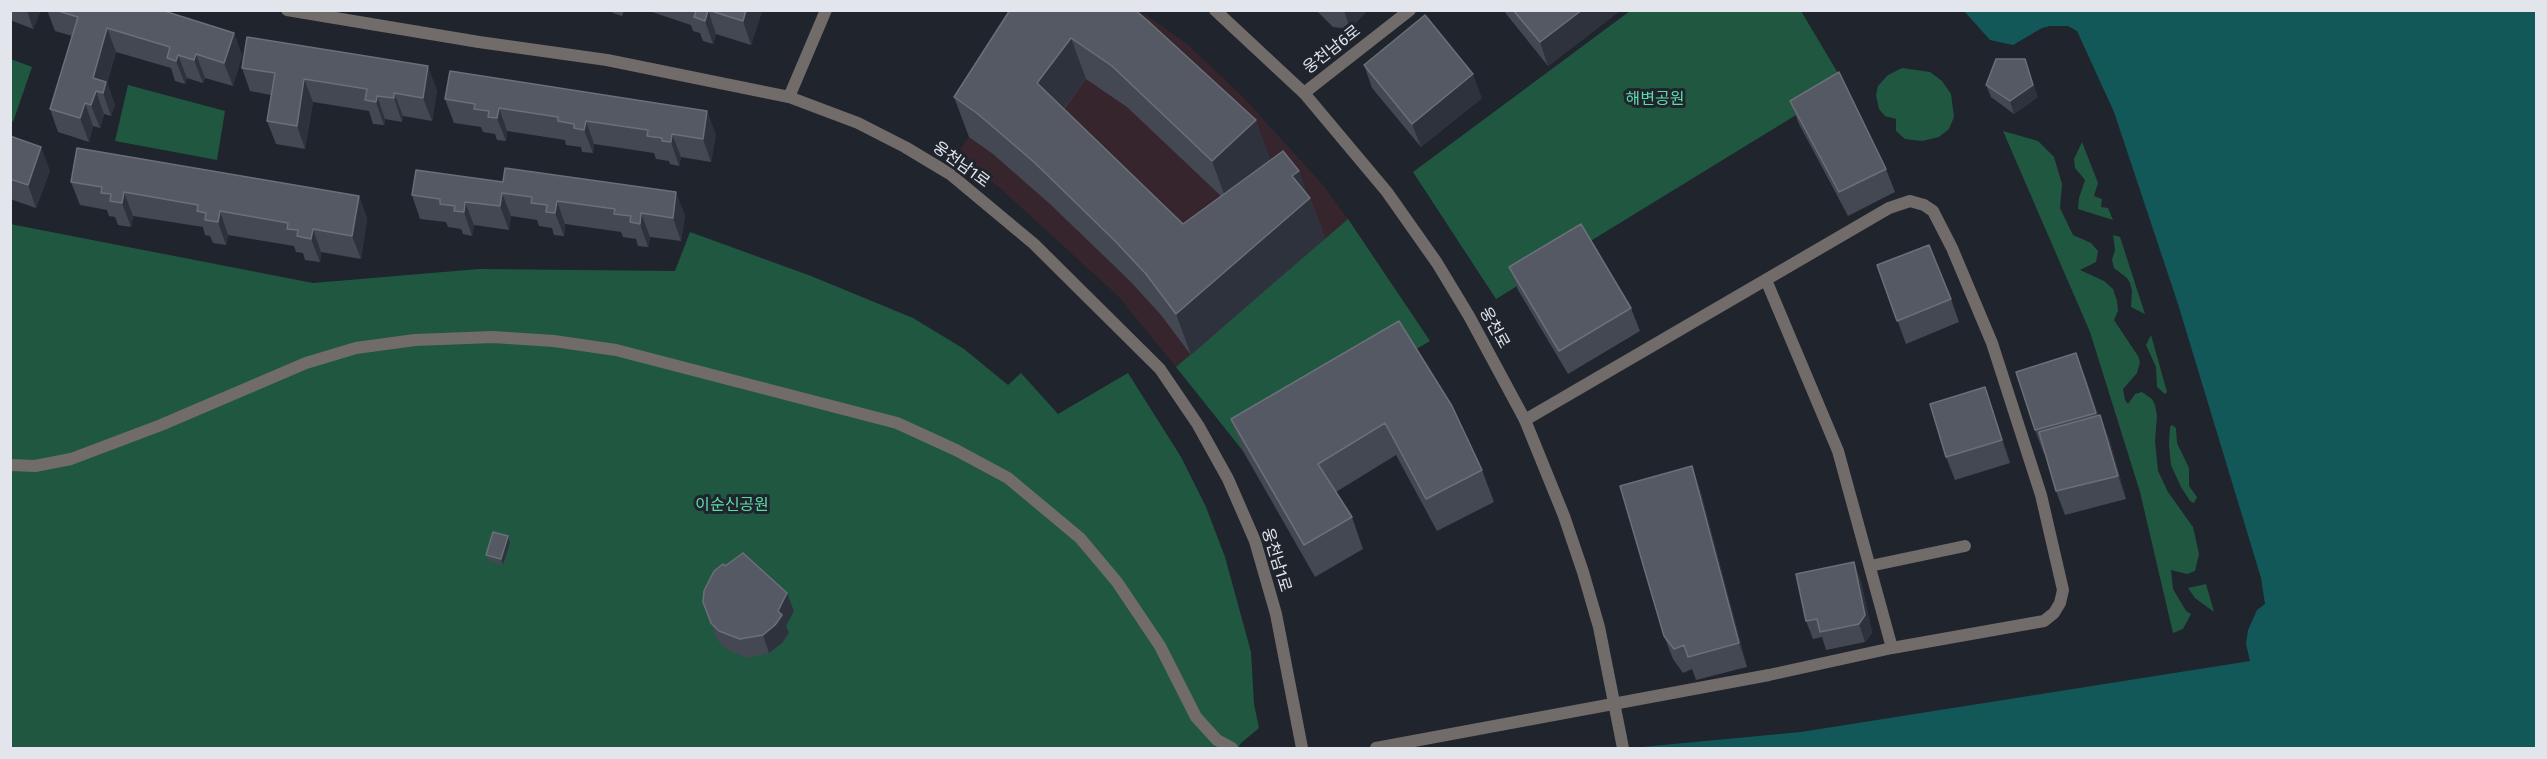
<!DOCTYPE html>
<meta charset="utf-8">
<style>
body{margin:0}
#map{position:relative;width:2547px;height:759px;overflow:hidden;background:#20242d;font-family:"Fira Sans",sans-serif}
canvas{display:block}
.frame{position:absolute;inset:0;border:12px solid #e2e5ec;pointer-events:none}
</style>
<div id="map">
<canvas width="2547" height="759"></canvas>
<div class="frame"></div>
</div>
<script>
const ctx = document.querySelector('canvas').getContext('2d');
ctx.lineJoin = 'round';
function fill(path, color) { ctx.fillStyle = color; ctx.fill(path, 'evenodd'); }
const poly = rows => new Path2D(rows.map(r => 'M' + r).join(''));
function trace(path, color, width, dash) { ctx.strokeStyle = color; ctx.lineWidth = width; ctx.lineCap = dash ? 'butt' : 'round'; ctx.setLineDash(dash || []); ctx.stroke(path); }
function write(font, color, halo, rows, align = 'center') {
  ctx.font = font + ' "Fira Sans","Noto Sans KR",sans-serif'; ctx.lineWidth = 6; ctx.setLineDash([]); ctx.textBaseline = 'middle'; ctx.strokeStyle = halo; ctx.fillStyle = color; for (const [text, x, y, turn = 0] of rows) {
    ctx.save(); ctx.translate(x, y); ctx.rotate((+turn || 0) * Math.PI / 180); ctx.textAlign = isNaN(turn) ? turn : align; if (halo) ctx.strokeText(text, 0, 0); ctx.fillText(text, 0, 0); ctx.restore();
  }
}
const commercial = poly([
 [1051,11,1140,11,1186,43,1243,97,1322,184,1348,219,1176,367,1118,296,1000,188,956,156]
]);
const green = poly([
 [1630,11,1801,11,1845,85,1496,299,1413,172],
 [11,59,32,67,13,122,10,121],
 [1902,68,1930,72,1942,81,1951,94,1954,117,1949,129,1939,137,1922,141,1905,139,1896,131,1896,119,1885,116,1879,109,1876,95,1878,86,1888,75],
 [128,85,225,111,217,160,115,141],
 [2003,131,2038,141,2054,157,2062,184,2060,208,2073,235,2091,243,2098,251,2096,262,2080,270,2104,281,2113,289,2117,301,2118,311,2114,320,2138,356,2140,362,2137,373,2123,389,2125,400,2128,404,2135,394,2142,392,2152,399,2155,405,2157,416,2155,441,2158,471,2168,492,2193,527,2199,554,2195,571,2187,574,2171,570,2173,589,2186,611,2191,614,2183,629,2173,633,2140,492,2090,332],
 [2082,142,2098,183,2094,196,2102,199,2101,207,2108,208,2113,220,2078,209,2079,198,2085,180,2075,168,2074,159],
 [1348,219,1430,341,1243,451,1176,367],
 [10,224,313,283,479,269,675,271,690,232,811,276,913,318,964,349,1008,385,1021,373,1058,414,1128,373,1181,457,1206,507,1225,557,1251,652,1254,704,1259,728,1241,743,1238,748,11,748],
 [2113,235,2120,237,2145,314,2131,307,2132,291,2130,283,2127,278,2114,268,2112,260,2115,250],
 [2151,335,2167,392,2165,394,2157,387,2156,367,2146,345],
 [2172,425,2176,428,2177,443,2189,468,2189,486,2197,497,2194,503,2190,501,2181,487,2171,465,2169,444,2170,427],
 [2206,584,2214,612,2195,598,2188,588]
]);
const water = poly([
 [1964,11,2536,11,2536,748,1631,748,1801,732,2250,661,2246,644,2248,630,2257,610,2265,604,2261,578,2178,304,2114,112,2077,31,2068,26,2050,26,2042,28,2013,45,1990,40]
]);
const service = poly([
 [1304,93,1410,10],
 [1766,280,1838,451,1892,648],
 [10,465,35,466,71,459,161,425,306,363,356,348,415,340,493,337,554,341,616,350,897,423,956,450,1008,478,1080,538,1117,582,1160,646,1196,717,1217,740,1232,748],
 [1870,566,1965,546],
 [1376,748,1769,675,1892,648,2044,621,2054,613,2060,603,2063,590,2041,495,1992,343,1952,248,1933,211,1924,205,1910,201,1889,208,1525,420]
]);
const minor = poly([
 [287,10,479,42,607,60,789,97,858,123,905,147,950,174,1034,244,1160,369,1198,425,1228,479,1255,541,1276,614,1302,748],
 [789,97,826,10]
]);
const tertiary = poly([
 [1215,10,1304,93,1387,192,1437,263,1469,316,1525,420,1564,516,1583,572,1599,627,1623,748]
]);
const wall = poly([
 [10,10,41,10,33,29,10,20],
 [47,10,161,10,234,33,242,56,233,86,205,78,203,83,187,78,185,84,175,81,171,68,116,52,107,83,115,105,111,116,104,114,100,128,93,126,89,142,58,132,50,109,72,36,55,31],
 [613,10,624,10,622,16,613,13],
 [646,10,762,11,751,45,716,34,713,44,703,41,700,33,693,31,691,25],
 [1010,10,1135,10,1270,160,1299,171,1307,195,1310,198,1325,238,1191,355,1161,315,1130,281,1050,204,993,154,969,137,954,97],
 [1086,79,1127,107,1221,196,1183,224,1064,109],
 [1316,10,1368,10,1350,29,1333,27],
 [1503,10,1621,10,1548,66],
 [1364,65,1482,98,1421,147,1372,88],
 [242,68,437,90,432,121,403,116,402,122,385,119,384,125,373,124,369,111,313,102,305,149,276,144,267,121,271,95,250,91],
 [1986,85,2038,97,2014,114,1991,97],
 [445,99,716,134,711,162,681,157,679,166,670,164,669,161,656,159,654,153,594,144,593,153,582,152,581,147,566,145,565,140,507,131,506,141,497,140,495,134,483,132,481,127,454,123],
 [1790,101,1886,169,1895,192,1848,216,1799,124],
 [10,136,50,170,36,208,10,199],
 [416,170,685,215,681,241,650,237,648,247,638,246,636,239,623,237,621,232,565,224,564,236,554,235,552,228,539,226,537,220,511,216,509,230,474,225,472,236,463,234,461,229,448,227,446,222,420,219,412,195],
 [71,182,359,196,367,219,361,259,321,252,320,262,305,260,303,253,296,252,294,246,228,235,226,245,213,243,210,236,205,235,203,227,133,216,131,227,118,225,115,217,109,216,107,210,80,205],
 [1877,265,1951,299,1959,322,1906,344],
 [1509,267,1631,308,1640,331,1568,374,1518,290],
 [1399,321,1482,470,1494,502,1437,531,1396,455,1336,492,1352,517,1363,549,1315,577,1243,451,1231,419],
 [2085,376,2098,415,2109,438,2126,499,2065,515,2056,491,2045,453,2044,454,2035,430],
 [1985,387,1993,410,2010,463,1955,480,1946,457],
 [1700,489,1747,667,1696,680,1692,669,1683,673,1673,659,1664,636],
 [510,543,503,565,489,561,486,555],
 [725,566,787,593,794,611,786,626,789,633,782,643,769,653,747,658,726,649,718,641,703,602],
 [1861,581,1872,633,1865,642,1826,650,1822,637,1813,639,1806,621]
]);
const shadedWall = poly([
 [27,10,41,10,33,29],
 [708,10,716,34,713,44,705,21],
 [746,10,762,11,751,45,743,21],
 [1344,10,1368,10,1350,29],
 [1582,10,1621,10,1548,66,1540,42],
 [107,28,116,52,107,82,115,105,111,116,103,93,93,78],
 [234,33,242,56,233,86,224,63],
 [1071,38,1086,79,1052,124,1037,83],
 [196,54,205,78,203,83,194,60],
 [178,55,187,78,185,84,176,61],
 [2025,59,2038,97,2014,114,2010,101],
 [428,66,437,90,432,121,423,98],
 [1473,74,1482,98,1421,147,1412,124],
 [304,79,313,102,305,149,297,126],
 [96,91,104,114,100,128,91,105],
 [394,93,403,116,402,122,394,98],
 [377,96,385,119,384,125,376,102],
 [85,103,93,126,89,142,80,118],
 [499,108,507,131,506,141,497,118],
 [707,111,716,134,711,162,703,139],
 [1256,120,1271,161,1227,202,1212,161],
 [586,121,594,144,593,153,584,130],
 [672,134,681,157,679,166,671,142],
 [41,147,50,170,36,208,28,185],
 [1299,171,1309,199,1310,198,1325,238,1191,355,1176,314,1292,176],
 [124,192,133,216,131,227,122,203],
 [676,192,685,215,681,241,673,218],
 [502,193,511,216,509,230,500,206],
 [359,196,367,219,361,259,352,236],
 [557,201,565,224,564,236,555,213],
 [465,202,474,225,472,236,464,212],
 [220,211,228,235,226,245,218,222],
 [641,213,650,237,648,247,640,224],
 [313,229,321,252,320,262,311,239],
 [2076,353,2085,376,2105,436,2096,413],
 [1985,387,1993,410,2010,463,2002,440],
 [2100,415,2109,438,2126,499,2118,476],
 [1692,466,1700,489,1747,667,1739,643],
 [508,536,510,543,503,565,501,559],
 [1854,562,1861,581,1872,633,1865,642,1859,624],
 [787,593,794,611,786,626,789,633,782,643,769,653,763,635,778,611]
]);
const building = poly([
 [55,10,161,10,234,33,224,63,196,54,194,60,178,55,176,61,167,58,170,47,107,28,93,78,106,82,103,93,96,91,91,105,85,103,80,118,50,109,78,17,55,10],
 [694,10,708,10,705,21,694,17,696,11,694,10],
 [708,10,746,10,743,21,708,10],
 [1010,10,1135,10,1148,21,1256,120,1212,161,1112,66,1071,38,1037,83,1183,224,1283,151,1299,171,1292,176,1310,198,1176,314,1146,274,1115,241,1035,163,978,114,954,97,1010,10],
 [1513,10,1582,10,1540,42,1513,10],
 [1425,15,1473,74,1412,124,1364,65,1425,15],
 [247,37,428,66,423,98,394,93,394,98,377,96,376,102,365,100,367,89,304,79,297,126,267,121,275,73,242,68,247,37],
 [1996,59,2025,59,2033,85,2010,101,1986,85,1996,59],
 [450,71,707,111,703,139,672,134,671,142,662,141,662,138,647,136,648,130,586,121,584,130,574,128,574,124,558,121,558,117,499,108,497,118,488,117,489,111,474,109,475,104,445,99,450,71],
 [1839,72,1886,169,1839,192,1790,101,1839,72],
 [10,136,41,147,28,185,10,179,10,136],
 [77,148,359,196,352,236,313,229,311,239,297,236,298,230,287,229,288,223,220,211,218,222,205,220,206,213,197,211,198,205,124,192,122,203,110,201,111,194,101,193,102,187,71,182,77,148],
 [505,168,676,192,673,218,641,213,640,224,630,222,631,216,614,214,615,209,557,201,555,213,546,212,547,205,531,203,532,197,502,193,500,206,465,202,464,212,454,211,455,206,440,204,440,199,412,195,416,170,503,182,505,168],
 [1581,224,1631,308,1559,351,1509,267,1581,224],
 [1929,245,1951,299,1897,321,1877,265,1929,245],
 [1399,321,1452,406,1482,470,1426,499,1385,423,1318,464,1352,517,1304,545,1231,419,1399,321],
 [2076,353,2096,413,2035,430,2016,372,2076,353],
 [1985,387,2002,440,1946,457,1930,404,1985,387],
 [2100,415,2118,476,2056,491,2039,432,2100,415],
 [1692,466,1739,643,1688,657,1684,645,1674,649,1664,636,1620,486,1692,466],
 [493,532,508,536,501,559,486,555,493,532],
 [743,553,787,593,778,611,782,615,775,625,763,635,740,639,719,631,711,623,703,602,704,591,714,571,723,564,725,566,743,553],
 [1854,562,1865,615,1859,624,1820,632,1817,619,1806,621,1796,574,1854,562]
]);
const streetNames = [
 ["웅천남6로",1332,50,-38],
 ["웅천남1로",961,165,36],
 ["웅천로",1494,328,61],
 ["웅천남1로",1276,560,73]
];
const parkNames = [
 ["해변공원",1655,100],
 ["이순신공원",732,506]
];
fill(commercial, '#37252d');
fill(green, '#205741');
fill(water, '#125858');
trace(service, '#716c69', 12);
trace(minor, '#716c69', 12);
trace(tertiary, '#716c69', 12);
fill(wall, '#444853');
fill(shadedWall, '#2e323d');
fill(building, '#555963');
trace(building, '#6b6f78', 1.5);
write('16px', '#e2e5ec', '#20242d', streetNames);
write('16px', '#5bdda9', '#20242d', parkNames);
</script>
